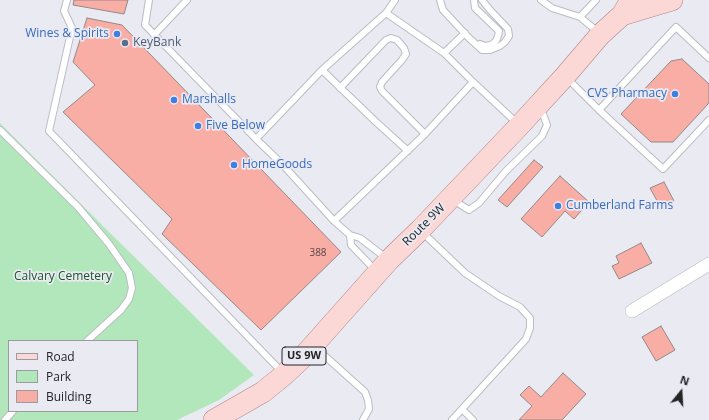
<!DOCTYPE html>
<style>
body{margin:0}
#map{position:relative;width:709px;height:420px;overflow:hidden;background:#eaeaf3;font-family:"Open Sans",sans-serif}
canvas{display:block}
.legend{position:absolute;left:8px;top:340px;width:130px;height:72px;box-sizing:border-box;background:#eaeaf3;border:1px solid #9b9ba1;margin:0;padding:5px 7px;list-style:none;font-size:12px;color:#242427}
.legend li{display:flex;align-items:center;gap:8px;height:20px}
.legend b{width:20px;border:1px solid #9b9ba1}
.north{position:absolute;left:661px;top:372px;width:40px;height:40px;-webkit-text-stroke:3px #eaeaf3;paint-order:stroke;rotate:18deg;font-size:11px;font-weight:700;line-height:16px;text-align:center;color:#242427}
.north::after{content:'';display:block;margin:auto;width:14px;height:18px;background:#242427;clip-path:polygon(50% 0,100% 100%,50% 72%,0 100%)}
</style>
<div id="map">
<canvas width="709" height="420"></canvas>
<ul class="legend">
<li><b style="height:5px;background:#fbd7d6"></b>Road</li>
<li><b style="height:11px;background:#b1e7bb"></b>Park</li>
<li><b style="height:11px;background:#f8ada5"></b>Building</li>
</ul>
<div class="north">N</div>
</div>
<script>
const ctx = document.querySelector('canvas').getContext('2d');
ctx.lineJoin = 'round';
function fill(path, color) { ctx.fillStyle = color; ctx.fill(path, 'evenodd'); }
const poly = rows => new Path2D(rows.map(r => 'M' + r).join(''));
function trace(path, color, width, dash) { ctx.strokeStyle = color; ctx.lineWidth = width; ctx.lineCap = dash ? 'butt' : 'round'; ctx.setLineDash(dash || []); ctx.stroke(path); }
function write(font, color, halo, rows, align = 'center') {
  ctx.font = font + ' "Open Sans",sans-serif'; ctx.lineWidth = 3.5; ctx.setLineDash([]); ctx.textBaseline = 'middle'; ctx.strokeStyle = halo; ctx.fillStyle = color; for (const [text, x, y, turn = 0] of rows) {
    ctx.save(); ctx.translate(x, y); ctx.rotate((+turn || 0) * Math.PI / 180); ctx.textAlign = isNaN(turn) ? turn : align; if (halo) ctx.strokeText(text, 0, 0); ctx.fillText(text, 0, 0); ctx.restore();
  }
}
const green = poly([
 [0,123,107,230,254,375,219,400,177,420,0,420],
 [9,341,137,341,137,411,9,411]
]);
const building = poly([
 [74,0,128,0,124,14,73,5,74,0],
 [87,18,122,25,341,252,261,330,162,234,172,219,63,112,95,85,73,62,87,18],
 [682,59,709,84,709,103,673,142,651,142,621,114,671,61,682,59],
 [534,160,543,167,507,207,498,200,534,160],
 [560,176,589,202,574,219,565,211,542,237,521,219,560,176],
 [664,182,674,201,661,208,650,188,664,182],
 [641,243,652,263,619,279,612,266,619,263,616,256,641,243],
 [661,326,675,350,656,361,642,337,661,326],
 [563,373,586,394,562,420,519,420,532,406,520,395,529,386,541,397,563,373]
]);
const lane = poly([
 [67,0,64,11,72,28,49,131,282,372],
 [149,0,145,25,256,139,283,165,334,221,350,235,360,238,386,258],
 [395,0,386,13,444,53,473,82,518,124],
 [440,0,443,10,469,38,482,50,490,50,500,46,505,42,509,36,508,29,490,10,482,0],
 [474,0,475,8,499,31,498,36,496,41,491,45,485,46,480,44],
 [541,0,552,8,580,17,598,32],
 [580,17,596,0],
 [154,35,187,0],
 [444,53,465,33],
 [322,70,375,121,408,151],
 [568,79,599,110,663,169,709,120],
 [340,88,386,40,391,38,397,40,404,48,406,54,402,60,382,82,380,87,382,91,425,134],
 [599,110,676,27,709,58],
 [0,130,78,207,109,244,129,273,132,288,129,299,121,310,87,341],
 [256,139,322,70,386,13],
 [453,200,469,210,479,203,506,171,542,136,547,125,543,114,540,109],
 [334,221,425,134,473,82],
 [423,233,465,273,499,296,520,307,530,318,530,328,526,339,452,420],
 [350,235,351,245,375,270],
 [316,348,365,392,368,400,369,409,363,420],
 [462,409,473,420],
 [5,420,13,411]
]);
const street = poly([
 [632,311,709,264]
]);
const primary = poly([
 [622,15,672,0],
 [214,420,263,392,284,375,301,359,389,260,420,230,520,125,565,76,600,35,622,15,631,0]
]);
const markers = [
 [117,34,4,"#3f7fe0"],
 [125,43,4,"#5c6f8a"],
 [675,94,4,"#3f7fe0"],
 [174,100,4,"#3f7fe0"],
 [198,126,4,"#3f7fe0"],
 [234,165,4,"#3f7fe0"],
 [558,206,4,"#3f7fe0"]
];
const numberNames = [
 ["388",318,253]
];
const shields = [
 [304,356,44]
];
const shieldNames = [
 ["US 9W",304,356]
];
const shopNames = [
 ["Wines & Spirits",109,34,"right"],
 ["CVS Pharmacy",667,94,"right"],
 ["Marshalls",182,100],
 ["Five Below",206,126],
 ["HomeGoods",242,165],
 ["Cumberland Farms",566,206]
];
const serviceNames = [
 ["KeyBank",133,43]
];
const streetNames = [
 ["Route 9W",424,225,-45]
];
const parkNames = [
 ["Calvary Cemetery",63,277]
];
fill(green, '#b1e7bb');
fill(building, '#f8ada5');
trace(building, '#938988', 1);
trace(lane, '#bbbbc4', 8);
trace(street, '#bbbbc4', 14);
trace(primary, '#ae8787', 22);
trace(lane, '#fff', 6);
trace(street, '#fff', 13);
trace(primary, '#fbd7d6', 21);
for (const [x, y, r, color] of markers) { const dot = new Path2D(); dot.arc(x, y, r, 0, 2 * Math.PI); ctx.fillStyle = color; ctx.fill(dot); trace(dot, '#eaeaf3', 1.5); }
write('10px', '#594646', null, numberNames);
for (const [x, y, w] of shields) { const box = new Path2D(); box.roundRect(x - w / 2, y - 9, w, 18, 3); ctx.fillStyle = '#eaeaf3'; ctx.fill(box); trace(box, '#242427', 1); }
write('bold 11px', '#242427', null, shieldNames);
write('12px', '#366cbe', '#eaeaf3', shopNames, 'left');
write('12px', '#4e5e75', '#eaeaf3', serviceNames, 'left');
write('12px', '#242427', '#eaeaf3', streetNames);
write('12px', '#1d532d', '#eaeaf3', parkNames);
</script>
